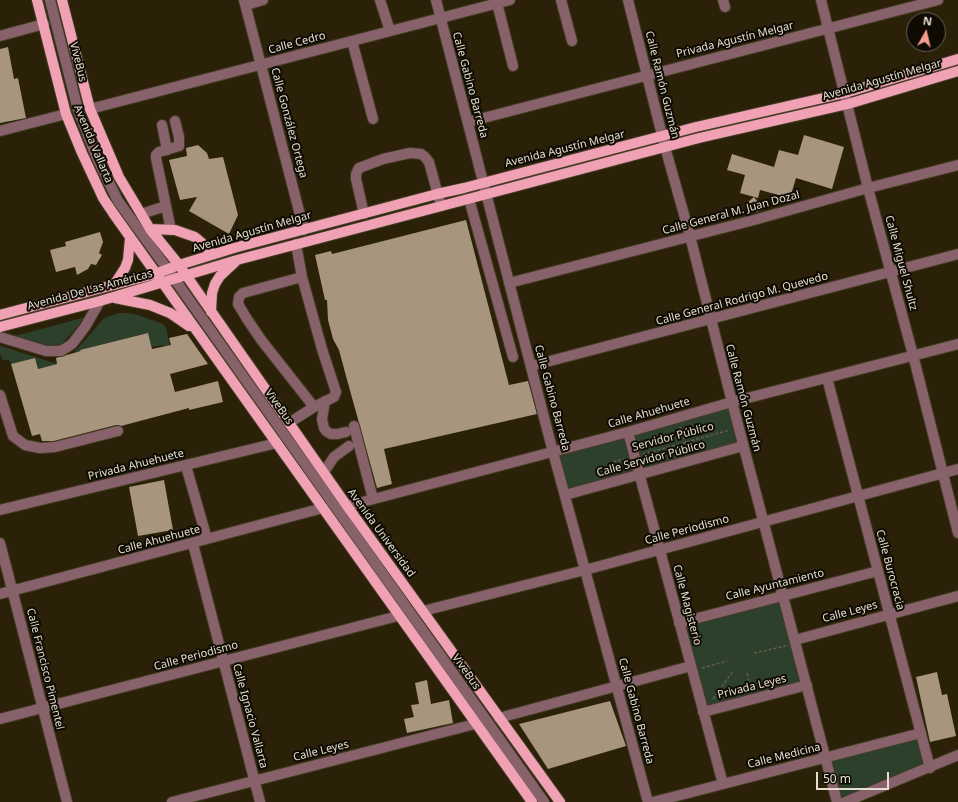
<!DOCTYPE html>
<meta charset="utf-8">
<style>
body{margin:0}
#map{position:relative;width:958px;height:802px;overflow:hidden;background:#2a2108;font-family:"Noto Sans",sans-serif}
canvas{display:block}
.north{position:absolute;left:906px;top:12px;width:40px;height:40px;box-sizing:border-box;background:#0f0b03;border:1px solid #656055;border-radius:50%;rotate:8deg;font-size:11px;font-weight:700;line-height:16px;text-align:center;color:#e5dfd1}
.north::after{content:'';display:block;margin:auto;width:14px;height:18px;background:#f59d8e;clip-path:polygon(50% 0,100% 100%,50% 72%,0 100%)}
.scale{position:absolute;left:816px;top:772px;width:73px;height:18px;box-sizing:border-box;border:2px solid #e5dfd1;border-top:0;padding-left:5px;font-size:12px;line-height:14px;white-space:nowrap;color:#e5dfd1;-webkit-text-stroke:3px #0f0b03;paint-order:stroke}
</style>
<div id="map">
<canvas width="958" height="802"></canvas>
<div class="north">N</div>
<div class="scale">50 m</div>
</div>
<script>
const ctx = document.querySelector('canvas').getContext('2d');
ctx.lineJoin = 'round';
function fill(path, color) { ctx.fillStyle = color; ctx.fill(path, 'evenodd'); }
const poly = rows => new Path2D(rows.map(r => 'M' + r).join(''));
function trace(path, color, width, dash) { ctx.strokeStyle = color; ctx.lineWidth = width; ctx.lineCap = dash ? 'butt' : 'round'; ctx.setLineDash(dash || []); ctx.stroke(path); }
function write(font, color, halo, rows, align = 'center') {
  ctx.font = font + ' "Noto Sans",sans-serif'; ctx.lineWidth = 4; ctx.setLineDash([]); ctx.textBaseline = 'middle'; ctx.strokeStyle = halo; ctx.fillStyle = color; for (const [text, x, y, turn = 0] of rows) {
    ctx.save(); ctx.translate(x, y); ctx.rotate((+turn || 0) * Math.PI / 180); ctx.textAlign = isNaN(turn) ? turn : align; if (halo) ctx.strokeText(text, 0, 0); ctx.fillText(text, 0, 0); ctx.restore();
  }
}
const green = poly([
 [119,313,128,313,138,315,163,324,166,328,170,347,170,369,164,345,152,347,147,333,81,350,81,353,76,354,75,351,88,337,104,318],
 [86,317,58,348,15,336],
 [0,346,1,346,57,364,38,369,35,358,11,364,9,360,3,360,0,354],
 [732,402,743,446,565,495,553,452],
 [783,595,807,685,703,712,679,623],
 [921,733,930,768,837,802,826,758]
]);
const building = poly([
 [8,47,14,79,18,78,26,118,0,123,0,49],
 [804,135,844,147,832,189,796,178,790,198,760,190,758,198,740,193,745,175,727,170,732,154,774,167,779,150,798,155],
 [198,145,207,153,209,159,223,157,238,215,229,234,189,211,197,197,180,200,169,160,187,156,186,148],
 [754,197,764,209,756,212,748,202],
 [466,220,509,385,528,381,537,414,384,449,392,484,377,488,346,376,339,350,333,339,328,320,327,300,325,300,315,255,331,251,332,254],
 [100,232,103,242,99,253,102,255,96,265,91,264,88,269,77,275,75,267,56,272,50,250,66,246,65,242],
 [148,333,152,349,171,345,169,338,187,334,208,364,170,374,175,392,218,381,223,402,189,410,189,408,121,426,116,425,54,441,42,441,40,434,32,436,11,364,35,358,38,369,57,364,56,358,81,351,80,350],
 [164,480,173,530,138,536,129,487],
 [937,672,942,695,947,694,956,736,930,742,916,677],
 [427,680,431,704,449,700,453,723,407,733,404,719,414,717,411,705,419,704,415,683],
 [610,701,626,746,548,769,519,724]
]);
const path = poly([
 [680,427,688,450],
 [643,454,730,430],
 [613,462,624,459],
 [754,653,786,646],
 [702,668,727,661],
 [747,673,751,690],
 [713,699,733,671]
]);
const minor = poly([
 [50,0,78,110,96,156,118,201,168,270,544,802],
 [244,0,304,230],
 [380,0,390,31],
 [436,0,553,452,648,802],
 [561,0,572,41],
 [628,0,665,147,690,236,732,402,837,802],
 [723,0,725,7],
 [821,0,868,188,913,355,958,533],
 [497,3,513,66],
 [246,5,263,0],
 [0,36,44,24],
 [352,41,373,119],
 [90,109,510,0],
 [468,122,938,0],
 [162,125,167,150],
 [0,131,66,114],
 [469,199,513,357],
 [141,214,166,206],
 [364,214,356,179,356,174,359,168,383,159,410,153,421,154,425,157,429,162,441,206],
 [171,230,156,158,156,155,159,152,179,146,179,137,175,121],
 [302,277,243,293,239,297,238,304,247,319,262,341,314,407],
 [509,283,754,220,868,188,958,165],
 [0,337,46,351,61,351,72,344,85,327,100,301],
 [531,366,958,254],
 [827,378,930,768],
 [0,395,13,436,25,445,40,448,55,447,118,431],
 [325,401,322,419,324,428,326,431,331,434,338,434,346,432],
 [289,423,314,407,334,397,336,392,322,349,302,277,296,244],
 [354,426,373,499],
 [628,432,723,784],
 [186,466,207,539],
 [324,472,334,457,349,446],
 [565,495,743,446],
 [347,506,628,432,732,402,958,344],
 [0,510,277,443],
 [0,543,67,802],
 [193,544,260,802],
 [0,594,323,508],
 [423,611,585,570,958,469],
 [679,623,878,571],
 [795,640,958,596],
 [703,712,807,685],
 [499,718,691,666],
 [0,719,398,616],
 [172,802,475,724],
 [653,802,921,733],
 [845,802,958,755]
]);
const major = poly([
 [37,0,66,114,82,153,103,198,113,213,532,802],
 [62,0,90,109,119,177,150,229,179,265,347,506,560,802],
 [150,229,175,230,195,237,202,243,213,254],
 [114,285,125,268,128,260,130,238],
 [115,298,150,305,170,313,189,326],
 [211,312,212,293,215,284,220,276,235,262],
 [0,315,155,274,179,265,234,248,437,194,464,188,696,127,845,93,958,59],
 [0,327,100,301,237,260,699,138,848,104,958,71]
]);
const streetNames = [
 ["Privada Agustín Melgar",735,40,-14],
 ["Calle Cedro",297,43,-15],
 ["ViveBus",78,62,76],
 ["Avenida Agustín Melgar",882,80,-16],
 ["Calle Gabino Barreda",470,85,75],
 ["Calle Ramón Guzmán",662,85,76],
 ["Calle González Ortega",289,123,75],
 ["Avenida Vallarta",93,144,67],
 ["Avenida Agustín Melgar",565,149,-14],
 ["Calle General M. Juan Dozal",731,213,-15],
 ["Avenida Agustín Melgar",252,232,-16],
 ["Calle Miguel Shultz",901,263,75],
 ["Avenida De Las Américas",90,290,-15],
 ["Calle General Rodrigo M. Quevedo",742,299,-15],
 ["Calle Gabino Barreda",552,398,75],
 ["Calle Ramón Guzmán",743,398,75],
 ["ViveBus",279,407,55],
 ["Calle Ahuehuete",649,413,-16],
 ["Servidor Público",673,437,-15],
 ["Calle Servidor Público",651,459,-15],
 ["Privada Ahuehuete",136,465,-14],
 ["Calle Periodismo",687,530,-15],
 ["Avenida Universidad",381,533,54],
 ["Calle Ahuehuete",159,540,-15],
 ["Calle Burocracia",890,570,75],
 ["Calle Ayuntamiento",775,585,-14],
 ["Calle Magisterio",687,605,75],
 ["Calle Leyes",850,612,-15],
 ["Calle Periodismo",196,656,-15],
 ["Calle Francisco Pimentel",45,669,76],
 ["ViveBus",466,672,55],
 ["Privada Leyes",752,687,-14],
 ["Calle Gabino Barreda",636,711,75],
 ["Calle Ignacio Vallarta",250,716,75],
 ["Calle Leyes",321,751,-14],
 ["Calle Medicina",784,756,-14]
];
fill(green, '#2c402c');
fill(building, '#a7957d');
trace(minor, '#443c24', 12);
trace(major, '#443c24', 12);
trace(path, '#665e48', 1.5, [3, 2]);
trace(minor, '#88626a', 10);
trace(major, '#f0a1b3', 10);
write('11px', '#e5dfd1', '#0f0b03', streetNames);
</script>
